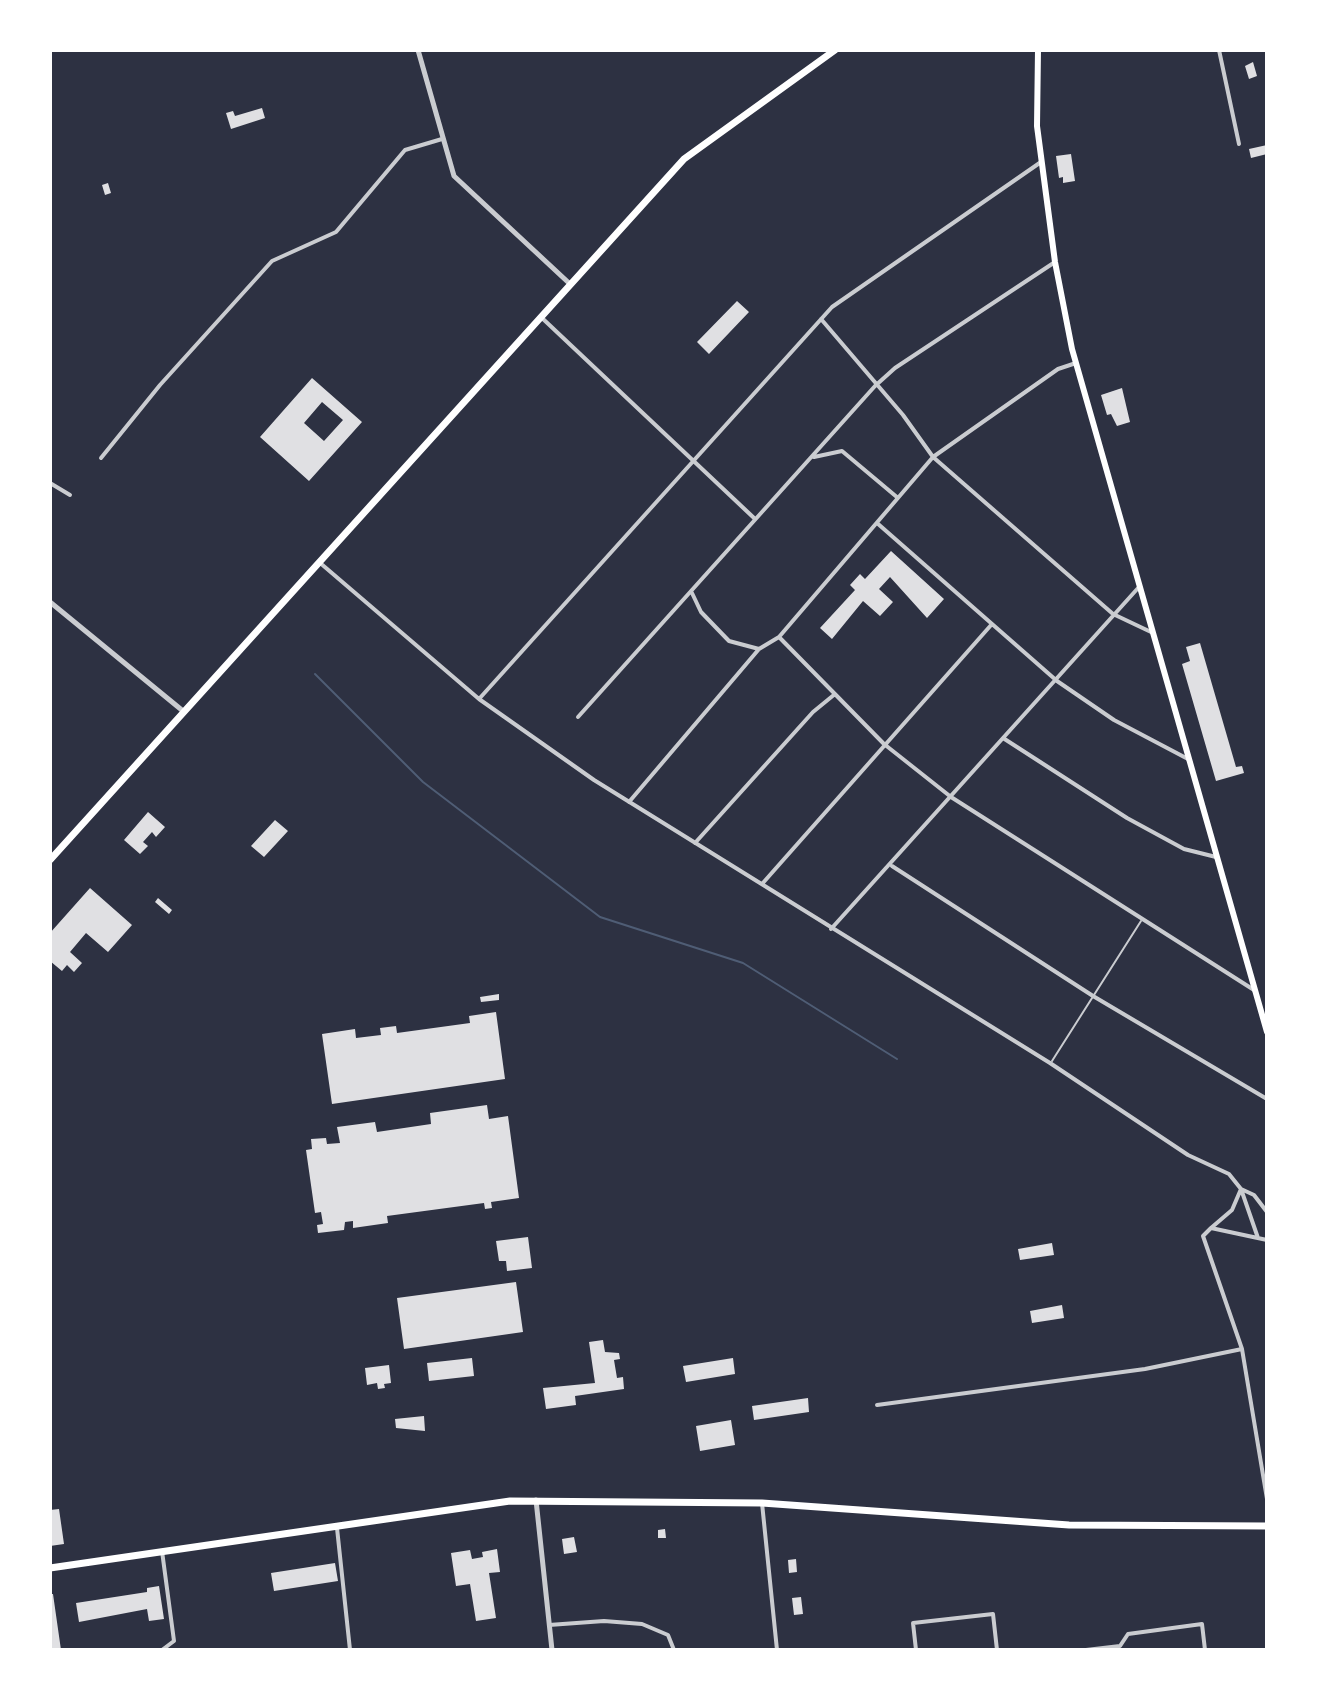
<!DOCTYPE html>
<style>
body{margin:0}
#map{position:relative;width:1317px;height:1700px;overflow:hidden;background:#2d3142;font-family:Ubuntu,sans-serif}
canvas{display:block}
.frame{position:absolute;inset:0;border:52px solid #fff;pointer-events:none}
</style>
<div id="map">
<canvas width="1317" height="1700"></canvas>
<div class="frame"></div>
</div>
<script>
const ctx = document.querySelector('canvas').getContext('2d');
ctx.lineJoin = 'round';
const poly = rows => new Path2D(rows.map(r => 'M' + r).join(''));
function trace(path, color, width, dash) { ctx.strokeStyle = color; ctx.lineWidth = width; ctx.lineCap = dash ? 'butt' : 'round'; ctx.setLineDash(dash || []); ctx.stroke(path); }
function fill(path, color) { ctx.fillStyle = color; ctx.fill(path, 'evenodd'); }
const stream = poly([
 [315,674,423,782,600,917,743,963,897,1059]
]);
const building = poly([
 [1253,62,1257,76,1249,79,1245,66],
 [262,108,265,118,231,129,226,113,233,111,235,116],
 [1267,145,1267,154,1251,158,1249,149],
 [1071,154,1075,181,1063,183,1063,177,1059,178,1056,156],
 [108,183,111,193,105,195,102,185],
 [737,301,749,312,709,354,697,342],
 [312,378,362,422,309,481,260,437],
 [322,402,343,420,324,441,304,423],
 [1122,388,1130,422,1117,426,1111,414,1107,415,1101,395],
 [891,551,944,599,927,618,890,577,879,589,893,602,880,616,863,601,832,639,820,628,855,590,850,585,860,574,865,579],
 [1200,643,1236,767,1242,766,1244,773,1216,781,1182,664,1190,661,1186,647],
 [148,812,165,827,156,837,152,832,143,842,148,846,140,854,124,840],
 [275,820,288,831,264,857,251,846],
 [90,888,132,925,108,952,86,933,70,952,82,963,74,972,67,965,62,971,50,961,50,933],
 [158,898,172,910,169,914,155,902],
 [499,994,499,1000,481,1002,480,997],
 [496,1012,505,1079,332,1104,322,1034,355,1029,356,1038,381,1035,380,1028,396,1026,397,1033,470,1023,469,1016],
 [487,1105,489,1119,508,1116,519,1198,491,1202,492,1208,485,1209,484,1203,387,1216,388,1223,353,1228,353,1221,345,1222,344,1230,318,1233,317,1225,323,1224,321,1212,315,1213,306,1150,312,1149,311,1139,326,1138,327,1144,340,1143,337,1127,375,1122,377,1132,431,1124,430,1113],
 [528,1237,532,1268,507,1271,506,1261,499,1261,496,1241],
 [1052,1243,1054,1255,1020,1260,1018,1249],
 [516,1282,523,1332,404,1349,397,1298],
 [1062,1305,1064,1318,1032,1323,1030,1311],
 [603,1340,605,1352,619,1353,620,1359,614,1360,617,1378,623,1377,624,1389,575,1396,576,1405,546,1409,543,1388,595,1383,589,1342],
 [472,1358,474,1376,429,1381,427,1363],
 [733,1358,735,1374,686,1382,683,1366],
 [389,1365,391,1383,384,1384,385,1388,378,1389,377,1383,367,1385,365,1368],
 [808,1398,809,1412,754,1420,752,1406],
 [424,1416,425,1431,396,1428,395,1419],
 [731,1420,735,1445,700,1451,696,1426],
 [59,1509,64,1544,50,1546,50,1510],
 [665,1529,666,1538,658,1538,658,1530],
 [574,1537,577,1552,564,1554,562,1539],
 [497,1549,500,1572,489,1573,496,1618,476,1621,470,1584,456,1586,451,1553,470,1550,472,1559,483,1557,482,1552],
 [796,1559,797,1572,789,1573,788,1560],
 [335,1563,338,1581,274,1591,271,1573],
 [159,1586,164,1619,149,1621,147,1609,79,1622,76,1603,147,1592,147,1588],
 [50,1594,53,1594,61,1650,50,1650],
 [801,1597,803,1614,794,1615,792,1598]
]);
const service = poly([
 [1052,1061,1141,921]
]);
const minor = poly([
 [1219,50,1239,144],
 [542,318,754,518],
 [821,319,903,415,933,457,1113,614,1151,632],
 [814,457,842,451,898,498],
 [101,458,160,385,272,261,336,232,405,150,442,139],
 [50,483,70,495],
 [877,523,1057,681,1114,720,1188,759],
 [319,562,479,699,594,780,1050,1063,1188,1155,1229,1174,1241,1189,1258,1238],
 [692,593,701,612,729,641,759,649],
 [779,637,884,744,951,797,1254,990],
 [479,699,832,307,1041,162],
 [578,717,875,386,895,368,1055,262],
 [1003,738,1127,818,1184,849,1216,857],
 [629,802,759,649,779,637,933,457,1058,369,1076,363],
 [695,843,813,712,835,694],
 [892,866,1093,996,1267,1099],
 [762,884,992,624],
 [831,929,1139,587],
 [1211,1228,1232,1210,1241,1189,1254,1195,1267,1212],
 [1267,1240,1211,1228,1203,1236,1242,1349,1267,1499],
 [877,1405,1145,1369,1242,1349],
 [762,1503,777,1650],
 [337,1528,350,1650],
 [549,1625,604,1621,642,1624,668,1635,674,1650],
 [162,1650,174,1641,162,1551],
 [916,1650,913,1623,993,1614,997,1650],
 [1086,1650,1120,1646,1128,1634,1202,1624,1205,1650]
]);
const tertiary = poly([
 [418,50,454,176,570,284],
 [50,602,183,711],
 [536,1500,552,1650]
]);
const secondary = poly([
 [1038,50,1037,126,1055,262,1072,349,1267,1032]
]);
const primary = poly([
 [50,860,684,159,835,50],
 [50,1568,510,1501,762,1503,1069,1525,1267,1526]
]);
trace(stream, '#4f5d75', 2);
fill(building, '#e0e0e3');
trace(service, '#caccd0', 2);
trace(minor, '#caccd0', 4);
trace(tertiary, '#caccd0', 5);
trace(secondary, '#fff', 6);
trace(primary, '#fff', 7);
</script>
